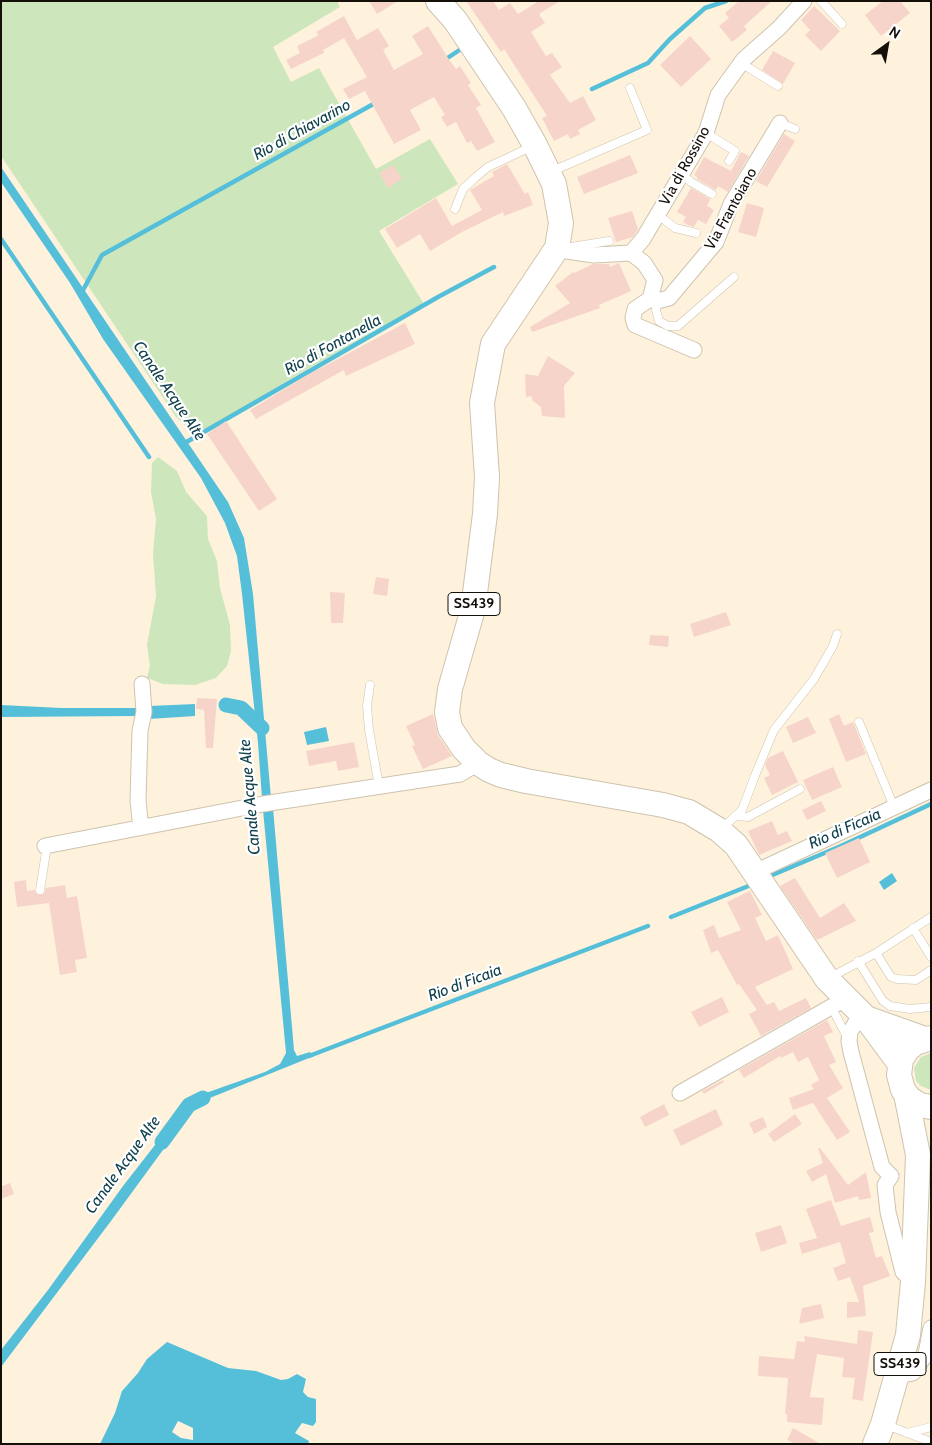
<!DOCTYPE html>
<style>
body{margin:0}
#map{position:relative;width:932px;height:1445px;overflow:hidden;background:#fef2dc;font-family:Cabin,sans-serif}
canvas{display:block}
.frame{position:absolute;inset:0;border:2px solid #141009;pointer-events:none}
.north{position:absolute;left:862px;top:20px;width:50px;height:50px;-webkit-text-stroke:4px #fff;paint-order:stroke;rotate:32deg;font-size:14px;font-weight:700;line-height:20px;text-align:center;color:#141009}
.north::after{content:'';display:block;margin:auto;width:18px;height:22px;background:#141009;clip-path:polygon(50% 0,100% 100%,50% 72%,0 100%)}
</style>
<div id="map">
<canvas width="932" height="1445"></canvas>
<div class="frame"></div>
<div class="north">N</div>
</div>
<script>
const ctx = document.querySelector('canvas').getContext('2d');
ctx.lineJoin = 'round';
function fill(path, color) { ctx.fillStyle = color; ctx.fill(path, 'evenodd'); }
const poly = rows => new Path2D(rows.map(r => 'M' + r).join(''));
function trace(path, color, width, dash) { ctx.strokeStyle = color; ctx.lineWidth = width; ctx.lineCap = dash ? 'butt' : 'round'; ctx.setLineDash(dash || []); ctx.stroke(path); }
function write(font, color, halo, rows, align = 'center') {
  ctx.font = font + ' Cabin,sans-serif'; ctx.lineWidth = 4.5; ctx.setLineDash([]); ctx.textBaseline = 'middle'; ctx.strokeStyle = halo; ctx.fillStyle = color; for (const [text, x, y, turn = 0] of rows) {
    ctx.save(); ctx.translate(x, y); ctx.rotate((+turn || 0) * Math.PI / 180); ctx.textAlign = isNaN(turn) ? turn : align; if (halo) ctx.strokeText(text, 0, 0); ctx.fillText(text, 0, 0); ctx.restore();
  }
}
const green = poly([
 [1,1,337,1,340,7,273,47,291,82,319,68,376,169,430,139,458,184,379,231,424,304,295,376,198,437,176,417,1,156],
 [158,457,177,471,186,492,207,516,208,539,217,561,220,588,230,625,231,651,227,666,216,678,195,685,163,684,147,678,150,666,147,645,156,596,153,554,156,519,151,492,152,463],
 [931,1053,931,1090,921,1086,916,1081,914,1068,921,1057]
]);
const water = poly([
 [1,167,228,502,244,538,253,594,271,798,262,798,258,743,242,594,237,556,225,523,201,478,103,339,70,283,1,182],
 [195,704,195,716,149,719,150,706],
 [1,705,62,708,139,708,138,716,1,717],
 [326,727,329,741,307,745,304,732],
 [273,808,294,1050,297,1056,310,1052,314,1056,180,1110,190,1100,203,1094,265,1072,280,1064,286,1053,263,810],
 [892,873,897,881,884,890,879,882],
 [182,1124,111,1221,1,1367,1,1350,48,1290,123,1186,169,1127],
 [167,1342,228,1368,256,1371,281,1380,288,1379,297,1374,306,1379,303,1392,308,1397,316,1399,316,1422,313,1426,302,1423,295,1433,309,1441,308,1444,100,1444,115,1413,122,1391,138,1373,147,1359],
 [178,1421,193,1428,193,1440,181,1438,172,1432]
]);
const stream = poly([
 [443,61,464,47],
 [592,89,648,63,670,39,705,8,726,1],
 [1,239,149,457],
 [82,292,102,255,377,102],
 [183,444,438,297,494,267],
 [770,876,841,846,931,804],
 [671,917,751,885],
 [309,1056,648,926]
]);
const canal = poly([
 [226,705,241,708,262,728],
 [162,1142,189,1105,203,1098]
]);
const building = poly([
 [369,1,398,1,377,14],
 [466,1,493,1,499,10,510,3,518,14,539,1,560,1,539,14,545,23,531,32,546,56,552,53,562,67,550,75,570,103,583,96,596,120,578,130,580,134,570,139,568,134,554,141,542,118,547,116,504,49,501,52],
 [739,1,772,1,744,26,747,30,732,42,719,26,729,18,725,13],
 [883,1,900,1,910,13,881,36,865,15],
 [814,6,840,31,821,51,805,35,810,30,801,20],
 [344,16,357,40,378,28,389,46,383,50,394,70,423,54,412,36,428,26,450,61,456,69,460,66,471,83,468,85,481,105,476,108,495,142,477,151,471,141,467,143,456,122,447,127,441,117,445,115,434,97,410,110,421,130,394,144,365,91,349,99,343,89,367,77,344,38,323,50,324,53,291,69,286,60,300,53,297,46,319,35,316,32],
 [690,36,711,59,681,87,660,65],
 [773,51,795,63,783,84,762,70],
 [784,134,795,141,767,187,756,181],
 [741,152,749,156,728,192,718,186,716,190,697,179,697,177,694,175,704,157,731,171],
 [630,155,638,173,584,194,577,177],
 [507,164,525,194,528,192,533,205,504,216,503,212,462,232,430,251,420,234,397,248,385,229,436,198,452,226,482,210,470,190,494,176,492,172],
 [393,165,402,179,388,188,379,173],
 [691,188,710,199,707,206,714,210,706,224,698,220,694,227,688,225,683,222,686,217,677,212],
 [747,203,764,208,756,237,738,232],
 [632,211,638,229,633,237,616,242,608,218],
 [619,263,631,291,599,305,600,308,532,332,530,327,570,303,555,286,573,272,574,273,593,264,609,264,610,267],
 [405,323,415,344,346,376,344,370,256,419,250,410,304,377],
 [548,356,575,373,564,386,565,418,542,416,541,407,533,401,531,396,526,397,525,374,538,376],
 [226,421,277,499,259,511,207,434],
 [376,577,389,579,387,596,373,594],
 [330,592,345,593,343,623,331,623],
 [726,612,731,625,694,637,690,624],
 [650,635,669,636,668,647,649,645],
 [197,698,217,699,213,748,206,748,204,710,196,709],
 [433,714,438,735,452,756,423,769,412,746,415,745,406,726],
 [839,714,844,726,853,722,866,754,846,762,829,719],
 [808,717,816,733,793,743,786,727],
 [354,742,359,767,338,771,336,761,309,766,306,751],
 [783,751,798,782,772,795,764,778,770,775,765,765,768,758],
 [833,767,842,787,812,800,803,780],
 [821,801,826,811,807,820,802,810],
 [772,821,778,835,787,831,792,841,759,855,748,831],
 [859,838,870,862,837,878,825,853],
 [795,878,820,918,844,903,856,921,817,940,780,886],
 [26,880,27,891,34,890,39,895,44,894,46,888,65,885,67,898,77,896,87,958,75,960,77,972,60,975,49,903,17,907,14,882],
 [750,891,762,915,755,918,766,941,778,935,793,969,755,987,767,1005,774,1002,779,1011,806,998,811,1008,761,1036,749,1014,757,1010,739,984,737,985,718,950,711,953,703,930,714,925,719,938,741,930,727,902],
 [722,997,729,1012,699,1027,691,1012],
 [827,1020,833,1032,824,1036,836,1062,829,1065,843,1088,827,1098,850,1132,837,1140,813,1103,793,1110,789,1098,814,1089,811,1085,819,1080,808,1057,798,1062,793,1052,781,1058,780,1056,744,1078,739,1070],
 [723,1080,724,1082,704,1094,702,1091],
 [664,1104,669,1115,645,1127,640,1117],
 [716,1109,723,1125,681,1146,673,1130],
 [795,1114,802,1124,774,1142,768,1134],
 [763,1117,767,1127,754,1134,749,1123],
 [818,1148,820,1148,848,1185,866,1172,871,1198,859,1200,858,1196,835,1203,826,1174,812,1182,806,1171,823,1163],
 [10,1183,14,1194,1,1199,1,1187],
 [831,1200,841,1226,870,1217,874,1232,869,1233,876,1258,882,1256,890,1276,863,1286,866,1316,847,1318,847,1302,859,1302,850,1277,838,1281,833,1268,846,1263,840,1242,802,1254,799,1243,817,1238,806,1209],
 [781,1225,787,1243,761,1252,755,1233],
 [821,1304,824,1318,799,1324,802,1308],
 [858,1330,873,1332,863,1401,852,1399,855,1378,842,1377,844,1358,817,1354,810,1397,824,1398,822,1425,787,1422,787,1414,785,1414,788,1378,758,1376,759,1356,794,1359,797,1341,805,1342,804,1336,857,1344],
 [793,1428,821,1444,795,1444,787,1440]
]);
const service = poly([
 [821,1,842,24],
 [741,63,778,86],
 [780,123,795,129],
 [706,133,735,151,729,161],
 [550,172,647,130,630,88],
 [682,174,691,182,712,194],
 [455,209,463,189,476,177,488,167,533,146],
 [657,214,675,228,696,233],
 [571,247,609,241],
 [657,301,656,310,659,321,668,326,678,326,734,277],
 [370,685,367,706,369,730,379,786],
 [859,722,894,807],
 [735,816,748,817,800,789],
 [721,829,742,810,756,773,774,730,814,679,833,646,837,634],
 [40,890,47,846],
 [913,928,931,957],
 [876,953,931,917],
 [858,961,883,1001,890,1006,910,1009,931,1007],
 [829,978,876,953,891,977,897,979,916,980,931,970],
 [832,1008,847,1037],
 [884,1424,931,1442],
 [907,1433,931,1427]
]);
const minor = poly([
 [557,248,567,251,594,255,631,253,643,239,706,133,718,95,744,59,779,28,804,1],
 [631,253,644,263,655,280,650,299,635,309,633,318,635,325,694,350],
 [650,299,657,301,669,298,716,242,731,204,780,123],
 [142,684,144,712,140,731,138,800,140,820,143,827],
 [45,846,263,804,460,774,478,763],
 [755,872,931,790],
 [861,1014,850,1032,849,1041,851,1052,882,1167,891,1176],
 [680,1093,845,999],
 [891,1176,885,1185,888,1212,903,1272,913,1282],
 [897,1376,913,1373,926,1354,931,1328]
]);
const primary = poly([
 [438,1,455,20,514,108,535,145,554,184,561,223,557,248,493,344,482,403,487,477,485,514,473,609,450,689,447,712,450,728,464,749,478,763,489,770,501,775,526,781,663,805,689,812,719,830,736,845,827,979,866,1018,900,1064],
 [866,1018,925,1039],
 [931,1038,915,1043,907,1050,901,1059,899,1075,903,1090,910,1099,920,1105,931,1107],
 [875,1444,883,1424,908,1335,913,1282,918,1155,906,1094]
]);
const shields = [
 [474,604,52],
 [900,1364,52]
];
const shieldNames = [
 ["SS439",474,604],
 ["SS439",900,1364]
];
const streetNames = [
 ["Via di Rossino",685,166,-61],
 ["Via Frantoiano",731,209,-61]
];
const waterNames = [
 ["Rio di Chiavarino",302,130,-29],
 ["Rio di Fontanella",333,345,-29],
 ["Canale Acque Alte",169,391,56],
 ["Canale Acque Alte",250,797,-95],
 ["Rio di Ficaia",845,829,-24],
 ["Rio di Ficaia",465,983,-21],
 ["Canale Acque Alte",123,1165,-54]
];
fill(green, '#cde6bb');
fill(water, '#55bfda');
trace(stream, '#55bfda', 4.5);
trace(canal, '#55bfda', 15);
fill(building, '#f7d4ca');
trace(service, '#cec3ae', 9);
trace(minor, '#cec3ae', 17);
trace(primary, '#cec3ae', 26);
trace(service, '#fff', 8);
trace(minor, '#fff', 15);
trace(primary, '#fff', 24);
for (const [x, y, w] of shields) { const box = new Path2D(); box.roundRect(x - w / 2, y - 11.5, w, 23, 4); ctx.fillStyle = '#fff'; ctx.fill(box); trace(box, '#141009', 1); }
write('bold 14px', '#141009', null, shieldNames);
write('15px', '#141009', '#fff', streetNames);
write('italic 16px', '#12424e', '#fff', waterNames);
</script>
